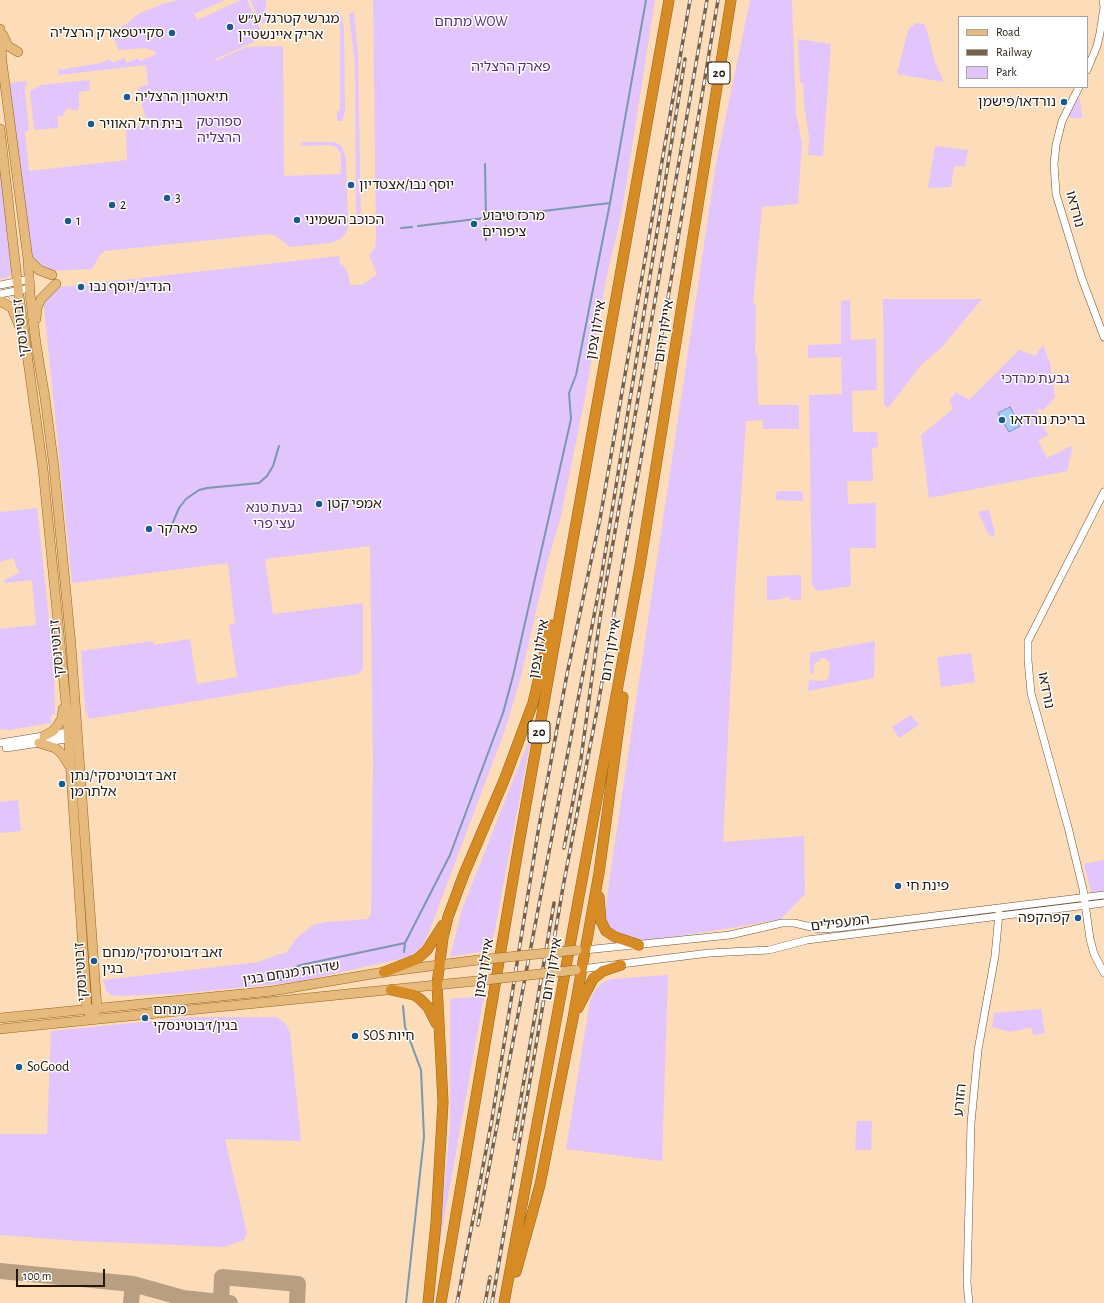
<!DOCTYPE html>
<meta charset="utf-8">
<style>
body{margin:0}
#map{position:relative;width:1104px;height:1303px;overflow:hidden;background:#fddcb9;font-family:"Alegreya Sans",sans-serif}
canvas{display:block}
.legend{position:absolute;left:958px;top:16px;width:130px;height:72px;box-sizing:border-box;background:#fff;border:1px solid #a7a39d;margin:0;padding:5px 7px;list-style:none;font-size:12px;color:#24180b}
.legend li{display:flex;align-items:center;gap:8px;height:20px}
.legend b{width:20px;border:1px solid #a7a39d}
.scale{position:absolute;left:16px;top:1269px;width:89px;height:18px;box-sizing:border-box;border:2px solid #24180b;border-top:0;padding-left:5px;font-size:12px;line-height:14px;white-space:nowrap;color:#24180b;-webkit-text-stroke:3px #fff;paint-order:stroke}
</style>
<div id="map">
<canvas width="1104" height="1303"></canvas>
<ul class="legend">
<li><b style="height:5px;background:#e6b97c"></b>Road</li>
<li><b style="height:5px;background:#75614c"></b>Railway</li>
<li><b style="height:11px;background:#e2c5fc"></b>Park</li>
</ul>
<div class="scale">100 m</div>
</div>
<script>
const ctx = document.querySelector('canvas').getContext('2d');
ctx.lineJoin = 'round';
function fill(path, color) { ctx.fillStyle = color; ctx.fill(path, 'evenodd'); }
const poly = rows => new Path2D(rows.map(r => 'M' + r).join(''));
function trace(path, color, width, dash) { ctx.strokeStyle = color; ctx.lineWidth = width; ctx.lineCap = dash ? 'butt' : 'round'; ctx.setLineDash(dash || []); ctx.stroke(path); }
function write(font, color, halo, rows, align = 'center') {
  ctx.font = font + ' "Alegreya Sans","Noto Sans Hebrew",sans-serif'; ctx.lineWidth = 3; ctx.setLineDash([]); ctx.textBaseline = 'middle'; ctx.strokeStyle = halo; ctx.fillStyle = color; for (const [text, x, y, turn = 0] of rows) {
    ctx.save(); ctx.translate(x, y); ctx.rotate((+turn || 0) * Math.PI / 180); ctx.textAlign = isNaN(turn) ? turn : align; if (halo) ctx.strokeText(text, 0, 0); ctx.fillText(text, 0, 0); ctx.restore();
  }
}
const green = poly([
 [180,0,225,0,194,14,197,20,241,0,247,0,264,37,216,59,216,61,246,47,283,46,284,176,341,174,341,154,336,147,329,145,301,146,301,142,333,142,342,146,346,159,348,227,346,233,339,240,330,243,290,247,276,236,268,234,105,251,100,255,92,269,48,271,31,258,9,83,27,81,25,90,29,131,25,131,29,171,127,160,126,127,147,124,138,87,148,85,146,65,59,75,58,70,101,63,110,59,112,63,124,58,127,63,138,58,140,61,157,54,152,50,145,48,119,50,112,35,140,13,165,3],
 [250,0,266,0,266,23,261,23],
 [373,0,655,0,622,211,606,280,584,403,560,520,548,560,521,677,506,727,429,932,423,945,409,957,297,982,175,994,119,996,111,995,106,990,103,980,259,962,279,954,286,953,296,939,313,925,326,922,367,919,371,915,373,762,370,546,265,559,273,614,363,603,363,669,358,674,89,719,85,709,81,651,153,641,154,645,190,639,197,684,237,677,229,625,235,624,228,563,72,583,44,307,46,300,61,287,339,256,340,264,343,265,348,273,350,285,362,285,377,274,369,255,375,248,376,237],
 [750,0,792,0,796,112,802,144,798,204,762,207,753,304,756,305,755,355,757,355,758,405,799,405,799,429,763,429,763,420,746,421,735,589,723,842,804,836,805,894,781,919,737,927,640,942,626,939,612,930,605,919,609,882,716,164],
 [337,11,342,17,344,30,345,112,342,121,337,121,337,111,340,110,340,27,339,19,335,14],
 [354,12,358,52,361,226,356,226,355,65,349,14],
 [916,23,924,24,926,27,935,62,944,82,897,74,908,30],
 [798,39,831,44,823,156,808,155,809,136,804,104,803,83,800,83],
 [89,80,90,90,79,92,79,107,77,111,67,108,63,116,58,116,58,128,34,130,30,91,41,85],
 [1075,99,1080,99,1082,118,1071,118,1068,115],
 [935,146,968,150,965,167,954,166,951,187,928,188],
 [0,169,1,169,11,272,9,277,0,279],
 [883,299,982,299,942,347,921,365,888,408,884,405],
 [850,300,851,340,876,339,877,390,852,391,853,432,877,432,878,447,872,448,873,481,847,481,848,504,876,503,876,548,850,548,851,586,818,591,812,586,809,395,842,394,841,357,808,358,808,345,841,344,841,301],
 [1043,345,1050,363,1055,397,1044,410,1037,409,1040,420,1048,435,1038,441,1047,458,1073,445,1067,471,929,498,921,435,953,409,949,401,956,392,969,400,1019,350,1035,356],
 [779,491,800,491,803,493,803,501,776,500,776,493],
 [37,508,54,664,55,714,51,715,51,723,9,730,0,729,0,629,36,625,32,580,5,583,4,580,19,573,13,558,0,562,0,512],
 [989,510,995,533,993,537,989,535,978,512],
 [801,575,801,599,791,601,790,597,767,601,767,576],
 [875,641,874,678,808,691,809,680,824,681,828,679,829,676,830,662,826,661,826,658,820,658,820,661,815,662,813,674,810,674,810,653],
 [971,653,975,682,941,687,937,657],
 [911,715,919,725,899,738,892,727],
 [532,733,491,950,450,957,462,909],
 [18,800,21,831,0,833,0,802],
 [1104,860,1104,891,1091,893,1084,864],
 [668,975,662,1161,566,1149,590,1001,594,992,602,983,611,979],
 [484,996,439,1247,450,1126,450,999],
 [1041,1009,1045,1033,1033,1035,1032,1028,1028,1028,1010,1032,992,1027,994,1013],
 [192,1017,276,1017,285,1023,290,1033,301,1141,225,1139,247,1233,244,1240,224,1247,78,1241,0,1235,0,1134,47,1134,51,1031],
 [857,1121,872,1121,871,1150,855,1150]
]);
const water = poly([
 [1010,407,1020,426,1009,432,998,413,1010,407]
]);
const stream = poly([
 [485,164,486,221],
 [418,226,610,203],
 [486,226,486,240],
 [401,228,412,227],
 [168,534,179,508,186,499,199,490,207,488,259,483,267,476,273,466,279,446],
 [404,952,405,943,450,855,503,713,513,676,571,419,569,393,576,375,610,203,646,0],
 [280,980,291,969,301,965,405,943],
 [403,1006,405,1027,421,1070,424,1137,406,1303]
]);
const taxiway = poly([
 [0,1271,133,1284,183,1298,230,1303],
 [131,1303,133,1284],
 [221,1303,222,1277,298,1284,297,1303]
]);
const minor = poly([
 [1087,70,1097,46,1100,33,1104,7,1103,0],
 [1079,87,1062,121,1056,145,1054,164,1056,194,1082,279,1104,337],
 [0,285,30,279],
 [0,294,30,288],
 [1104,492,1028,641,1028,660,1031,693,1068,827,1083,889,1090,939,1094,954,1104,973],
 [0,743,68,732,73,734],
 [6,748,73,738],
 [585,950,730,935,782,923,794,923,820,929,837,928,1104,895],
 [581,969,709,953,769,950,807,940,1104,903],
 [969,1303,967,1283,971,1123,978,1050,995,956,999,913]
]);
const major = poly([
 [0,29,2,62,28,259,30,294,36,344,45,398,54,467,71,645,97,1008,92,1020],
 [3,35,8,46,18,52],
 [0,129,19,296,43,469,67,714,87,1009,92,1020],
 [28,259,39,270,52,275],
 [0,301,12,308,19,325],
 [36,319,37,308,41,299,56,284],
 [44,736,53,731,58,725,62,718,63,709],
 [39,743,55,748,62,754,69,765],
 [0,1018,272,991,384,972,478,960],
 [0,1029,476,981]
]);
const highway = poly([
 [599,897,601,921,606,931,615,937,639,945],
 [384,972,417,959,427,950,443,925],
 [391,990,414,995,420,999,428,1007,436,1023],
 [578,1008,593,979,603,971,621,965],
 [516,1272,540,1185,573,1018,599,873,623,697],
 [428,1303,436,1223,443,1102,437,984,443,938,448,917,464,874,505,778,533,703,551,625],
 [441,1303,520,838,669,0],
 [504,1303,640,566,731,0]
]);
const rail = poly([
 [564,848,581,759,600,618,707,0],
 [514,1139,554,903],
 [478,1225,601,579,685,59],
 [457,1303,492,1119,538,832,567,674,600,519,690,0],
 [485,1303,490,1277],
 [492,1303,563,887,598,705,644,441,718,0]
]);
const majorBridge = poly([
 [478,960,577,950],
 [476,981,576,970]
]);
const markers = [
 [230,27,4,"#1a5a90"],
 [172,33,4,"#1a5a90"],
 [127,97,4,"#1a5a90"],
 [1064,102,4,"#1a5a90"],
 [91,124,4,"#1a5a90"],
 [351,185,4,"#1a5a90"],
 [167,198,4,"#1a5a90"],
 [112,205,4,"#1a5a90"],
 [297,220,4,"#1a5a90"],
 [68,221,4,"#1a5a90"],
 [474,224,4,"#1a5a90"],
 [81,287,4,"#1a5a90"],
 [1002,420,4,"#1a5a90"],
 [319,504,4,"#1a5a90"],
 [149,529,4,"#1a5a90"],
 [62,784,4,"#1a5a90"],
 [898,886,4,"#1a5a90"],
 [1078,918,4,"#1a5a90"],
 [94,961,4,"#1a5a90"],
 [145,1018,4,"#1a5a90"],
 [355,1036,4,"#1a5a90"],
 [19,1067,4,"#1a5a90"]
];
const shields = [
 [719,73,22],
 [539,732,22]
];
const shieldNames = [
 ["20",719,73],
 ["20",539,732]
];
const poiNames = [
 ["מגרשי קטרגל ע״ש",238,19],
 ["אריק איינשטיין",238,35],
 ["סקייטפארק הרצליה",164,33,"right"],
 ["תיאטרון הרצליה",135,97],
 ["נורדאו/פישמן",1056,102,"right"],
 ["בית חיל האוויר",99,124],
 ["יוסף נבו/אצטדיון",359,185],
 ["3",175,198],
 ["2",120,205],
 ["מרכז טיבוע",482,216],
 ["ציפורים",482,232],
 ["הכוכב השמיני",305,220],
 ["1",76,221],
 ["הנדיב/יוסף נבו",89,287],
 ["בריכת נורדאו",1010,420],
 ["אמפי קטן",327,504],
 ["פארקר",157,529],
 ["זאב ז׳בוטינסקי/נתן",70,776],
 ["אלתרמן",70,792],
 ["פינת חי",906,886],
 ["קפהקפה",1070,918,"right"],
 ["זאב ז׳בוטינסקי/מנחם",102,953],
 ["בגין",102,969],
 ["מנחם",153,1010],
 ["בגין/ז׳בוטינסקי",153,1026],
 ["SOS חיות",363,1036],
 ["SoGood",27,1067]
];
const parkNames = [
 ["מתחם WOW",471,22],
 ["פארק הרצליה",511,67],
 ["ספורטק",219,122],
 ["הרצליה",219,138],
 ["גבעת מרדכי",1035,379],
 ["גבעת טנא",274,508],
 ["עצי פרי",274,524]
];
const streetNames = [
 ["נורדאו",1075,209,75],
 ["ז'בוטינסקי",21,328,-97],
 ["איילון צפון",596,330,-80],
 ["איילון דרום",664,331,-81],
 ["ז'בוטינסקי",57,649,-95],
 ["איילון צפון",539,649,-80],
 ["איילון דרום",611,650,-80],
 ["נורדאו",1046,690,79],
 ["המעפילים",840,923,-7],
 ["איילון צפון",484,968,-80],
 ["איילון דרום",552,969,-80],
 ["ז'בוטינסקי",81,972,-94],
 ["שדרות מנחם בגין",291,973,-9],
 ["הזורע",960,1100,-84]
];
fill(green, '#e2c5fc');
fill(water, '#a0ccf8');
trace(water, '#7b96b1', 1);
trace(stream, '#7b96b1', 2);
trace(taxiway, '#b99e82', 16);
trace(minor, '#705434', 8);
trace(major, '#98631b', 10);
trace(highway, '#98631b', 11);
trace(minor, '#fff', 7);
trace(major, '#e6b97c', 9);
trace(highway, '#d68b24', 10);
trace(rail, '#75614c', 3.5);
trace(rail, '#fff', 2, [6]);
trace(majorBridge, '#98631b', 10, []);
trace(majorBridge, '#e6b97c', 9);
for (const [x, y, r, color] of markers) { const dot = new Path2D(); dot.arc(x, y, r, 0, 2 * Math.PI); ctx.fillStyle = color; ctx.fill(dot); trace(dot, '#fff', 1.5); }
for (const [x, y, w] of shields) { const box = new Path2D(); box.roundRect(x - w / 2, y - 11, w, 22, 3); ctx.fillStyle = '#fff'; ctx.fill(box); trace(box, '#24180b', 1); }
write('bold 13px', '#24180b', null, shieldNames);
write('14px', '#24180b', '#fff', poiNames, 'left');
write('14px', '#572c76', '#fff', parkNames);
write('14px', '#24180b', '#fff', streetNames);
</script>
